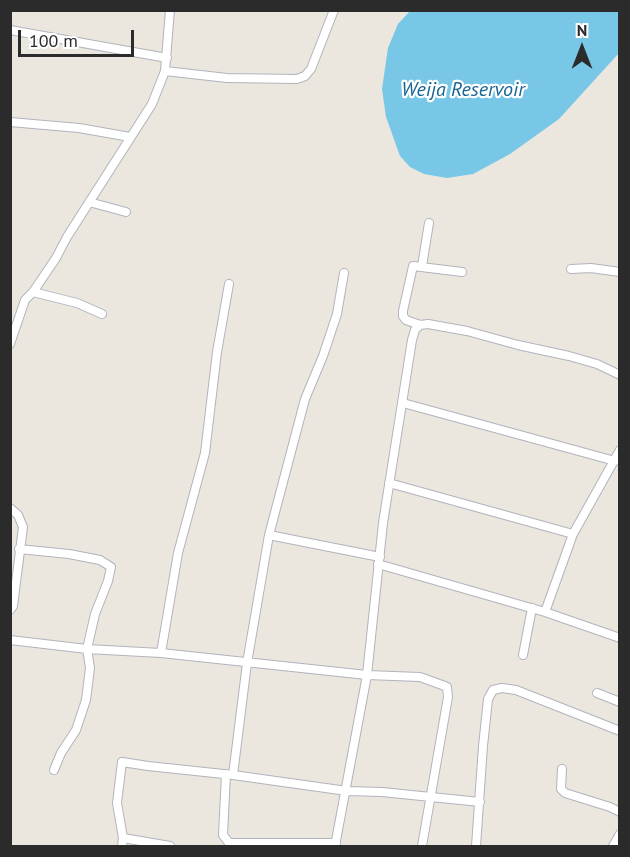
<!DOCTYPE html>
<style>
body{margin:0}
#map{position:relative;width:630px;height:857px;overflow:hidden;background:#ebe6de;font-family:"PT Sans",sans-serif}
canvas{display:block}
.frame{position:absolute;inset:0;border:12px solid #2b2b2b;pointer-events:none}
.north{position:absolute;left:552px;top:18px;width:60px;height:60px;-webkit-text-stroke:4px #fff;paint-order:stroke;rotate:0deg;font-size:16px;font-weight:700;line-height:24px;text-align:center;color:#2b2b2b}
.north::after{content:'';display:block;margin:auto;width:21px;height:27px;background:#2b2b2b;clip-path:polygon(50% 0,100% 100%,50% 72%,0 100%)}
.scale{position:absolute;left:18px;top:30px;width:116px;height:27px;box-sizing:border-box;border:3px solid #2b2b2b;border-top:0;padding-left:8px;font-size:18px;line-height:21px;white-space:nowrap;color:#2b2b2b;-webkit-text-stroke:4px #fff;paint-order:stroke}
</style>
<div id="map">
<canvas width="630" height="857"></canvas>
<div class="frame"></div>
<div class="north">N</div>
<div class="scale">100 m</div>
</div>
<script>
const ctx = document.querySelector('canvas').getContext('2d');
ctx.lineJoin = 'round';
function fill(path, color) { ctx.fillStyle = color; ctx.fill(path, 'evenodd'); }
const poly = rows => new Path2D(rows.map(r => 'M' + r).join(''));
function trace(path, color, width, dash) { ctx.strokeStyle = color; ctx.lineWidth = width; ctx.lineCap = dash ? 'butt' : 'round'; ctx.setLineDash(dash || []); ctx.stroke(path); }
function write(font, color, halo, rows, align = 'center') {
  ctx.font = font + ' "PT Sans",sans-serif'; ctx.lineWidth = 4.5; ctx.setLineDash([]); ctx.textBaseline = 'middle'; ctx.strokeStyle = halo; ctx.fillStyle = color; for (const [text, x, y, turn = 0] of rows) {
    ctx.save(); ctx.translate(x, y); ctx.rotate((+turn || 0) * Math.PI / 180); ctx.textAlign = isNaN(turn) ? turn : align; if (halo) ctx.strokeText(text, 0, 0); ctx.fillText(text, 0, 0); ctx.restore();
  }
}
const water = poly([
 [410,11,619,11,619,53,559,119,510,154,473,174,447,178,424,174,410,167,400,156,386,117,382,89,388,48,398,24]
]);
const minor = poly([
 [10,30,167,58],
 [165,71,227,78,297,79,305,76,311,69,334,10],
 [10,122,79,128,130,137],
 [89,202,126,212],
 [422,266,429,223],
 [571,269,591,268,620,272],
 [462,272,413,266,403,311,403,316,406,320,420,325,428,324,467,331,518,345,569,356,597,364,620,375],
 [33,292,77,303,102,314],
 [10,344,25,300,33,292,56,258,67,237,152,104,165,71,170,10],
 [403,403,615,461],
 [389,483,573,534],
 [10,508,18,515,23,527,13,606,10,610],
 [269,535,380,557],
 [19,549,69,554,100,560,111,567,108,581,95,614,87,649,90,668,86,700,76,730,61,753,54,770],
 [378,564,545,612,620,638],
 [545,612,573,534,620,450],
 [10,640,87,649,161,653,367,675,420,677,442,685,447,687,448,697,422,846],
 [161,653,178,553,205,453,217,352,229,284],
 [523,655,532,608],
 [597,693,620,702],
 [562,769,561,789,565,793,610,807,620,812],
 [226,774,223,835,229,843,336,843],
 [233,775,247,663,269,535,305,399,323,356,337,314,344,273],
 [123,838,170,846],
 [122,846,123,838,117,803,122,762,148,766,233,775,347,791,382,792,480,802],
 [335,846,367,675,383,523,412,340,415,330,420,325],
 [476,846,483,746,488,699,493,690,502,688,516,690,620,731],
 [613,846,620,834]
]);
const waterNames = [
 ["Weija Reservoir",463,90]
];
fill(water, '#78c7e6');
trace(minor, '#b1b4bd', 10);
trace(minor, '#fff', 8);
write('italic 20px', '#176592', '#fff', waterNames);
</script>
